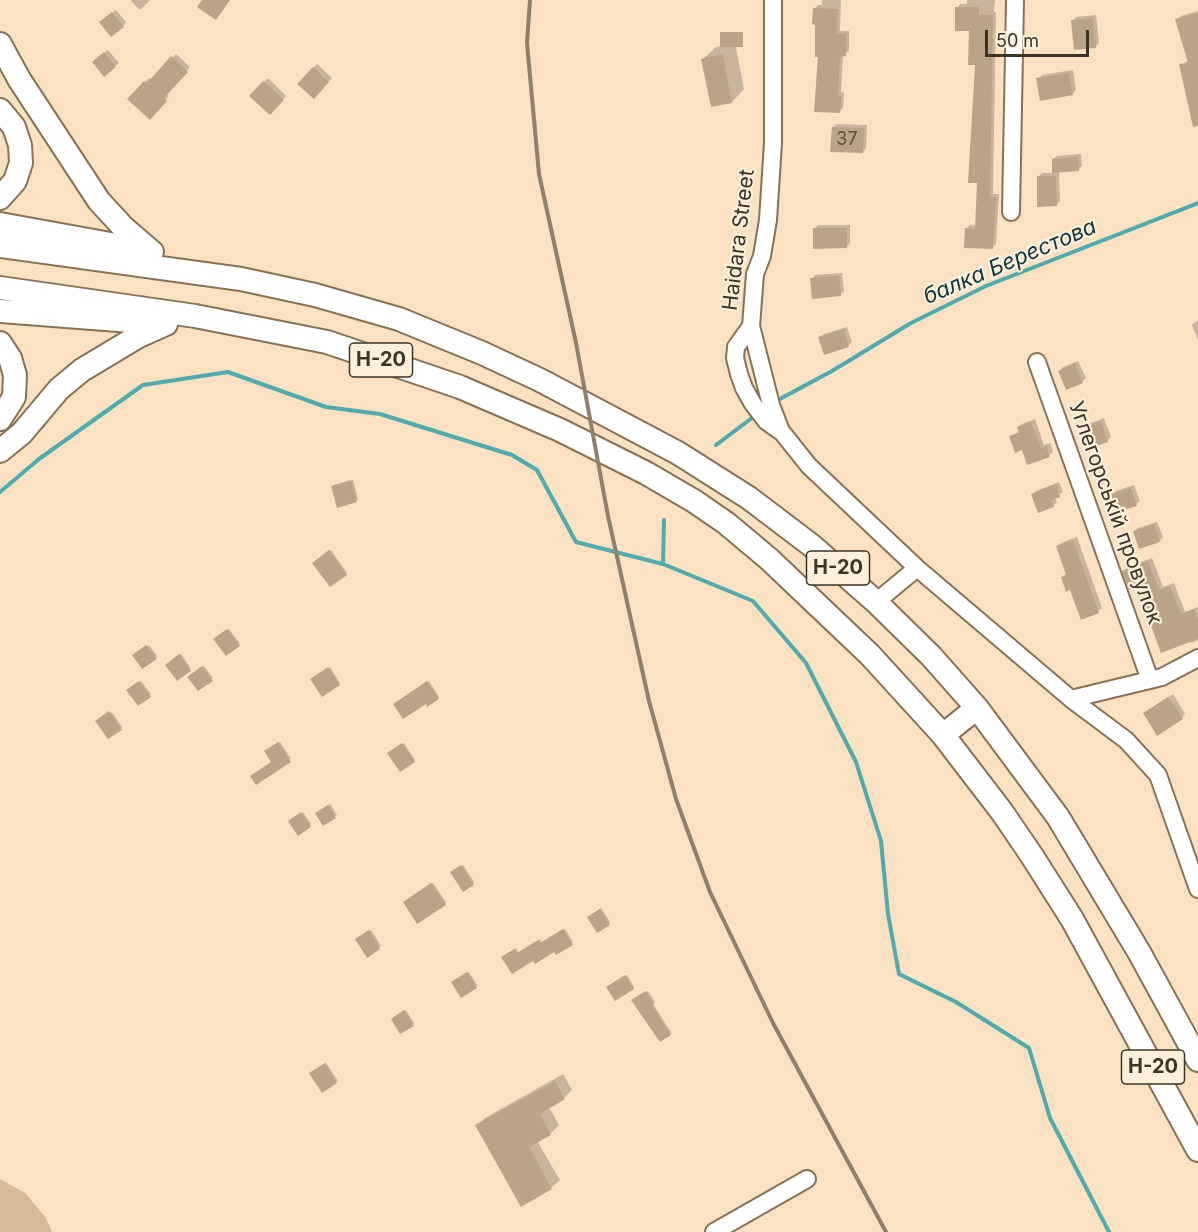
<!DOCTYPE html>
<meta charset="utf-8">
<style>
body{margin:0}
#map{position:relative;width:1198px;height:1232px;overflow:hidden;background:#fae1c2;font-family:Inter,sans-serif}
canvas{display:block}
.scale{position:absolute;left:985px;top:30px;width:104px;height:27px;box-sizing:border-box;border:3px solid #3d3428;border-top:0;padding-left:8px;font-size:18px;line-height:21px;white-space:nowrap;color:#3d3428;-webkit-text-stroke:4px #fff0de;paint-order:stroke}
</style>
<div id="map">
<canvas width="1198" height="1232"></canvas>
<div class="scale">50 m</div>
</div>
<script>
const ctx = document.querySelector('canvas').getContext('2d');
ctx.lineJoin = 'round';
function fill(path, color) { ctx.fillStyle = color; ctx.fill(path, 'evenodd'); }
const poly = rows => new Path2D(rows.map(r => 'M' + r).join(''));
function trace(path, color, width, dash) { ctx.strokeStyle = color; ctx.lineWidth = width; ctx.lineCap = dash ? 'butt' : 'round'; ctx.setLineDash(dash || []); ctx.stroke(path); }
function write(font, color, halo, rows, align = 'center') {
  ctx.font = font + ' Inter,sans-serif'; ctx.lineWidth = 4.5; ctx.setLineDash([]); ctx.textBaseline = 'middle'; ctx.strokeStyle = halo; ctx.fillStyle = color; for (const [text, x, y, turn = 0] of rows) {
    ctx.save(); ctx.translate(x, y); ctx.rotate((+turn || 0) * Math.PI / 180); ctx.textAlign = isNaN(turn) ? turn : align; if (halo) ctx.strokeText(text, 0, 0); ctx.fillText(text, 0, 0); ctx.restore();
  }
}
const green = poly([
 [0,1179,25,1193,46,1218,52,1232,0,1232]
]);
const shadow = poly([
 [132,0,150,0,140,10,131,1],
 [822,0,841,0,840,31,849,31,849,51,843,55,841,92,844,93,843,108,839,112,820,55,814,9,818,5,822,5],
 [967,0,995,0,994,12,996,12,993,194,999,194,996,244,993,247,966,229,970,225,977,226,978,182,977,63,970,29,957,8,960,4,967,4],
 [116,10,126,22,123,26,105,18],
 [1198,11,1198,110,1181,65,1189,60,1177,19,1181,16],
 [1096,15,1099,43,1095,47,1073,21,1076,17],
 [735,43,744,89,732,102,703,59,716,47],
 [108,50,119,63,115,66,97,59],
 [176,54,190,67,166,94,169,96,150,118,129,99,149,78,151,80],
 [317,64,332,78,314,97,299,84],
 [1073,70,1076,90,1072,94,1038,79,1042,75],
 [268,78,286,96,270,113,251,95],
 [837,124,867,125,866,148,863,152,833,127],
 [1081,154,1082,166,1078,170,1059,171,1060,201,1056,205,1038,177,1042,173,1054,173,1053,159,1057,156],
 [818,225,850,225,850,243,847,247,815,228],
 [842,273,844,291,840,295,812,279,815,275],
 [1198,320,1198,340,1192,325],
 [847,327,852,342,848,346,820,337,824,334],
 [1078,361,1086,378,1082,382,1060,371,1063,367],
 [1104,418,1111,437,1107,441,1083,429,1086,425],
 [1035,419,1044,445,1050,443,1053,452,1049,455,1023,449,1010,437,1020,431,1018,427,1022,424],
 [353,480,358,499,357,500,334,485],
 [1059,482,1063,492,1055,497,1057,502,1053,506,1033,494,1036,491],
 [1134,485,1140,501,1136,504,1112,495,1116,491],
 [1157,522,1163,537,1159,541,1134,532,1138,528],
 [1077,537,1102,608,1098,611,1071,588,1063,577,1067,573,1058,546,1061,543],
 [331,550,347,573,330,585,314,563],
 [1152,558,1163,587,1174,583,1185,612,1198,607,1198,640,1192,643,1124,571,1128,567],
 [229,629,240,644,226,654,215,639],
 [149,645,157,656,143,667,134,655],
 [181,654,191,669,177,679,167,665],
 [204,666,213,678,198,689,189,677],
 [330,667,340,683,339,684,313,678],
 [141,681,151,694,138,704,128,690],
 [429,681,439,697,438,698,426,702,397,703],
 [1173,694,1185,714,1182,718,1149,710],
 [112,712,122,727,121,729,97,721],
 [280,742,291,759,273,762,267,750],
 [404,743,415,760,414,761,390,752],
 [330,804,337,815,324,824,318,812],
 [303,812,311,824,298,833,291,819],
 [463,865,474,882,473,884,453,871],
 [433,883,446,902,445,904,406,901],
 [601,908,610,922,609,924,590,916],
 [565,929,573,942,572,944,534,959,505,955,516,948,519,953,540,939,542,943],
 [371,930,381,946,367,956,358,938],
 [469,972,477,985,476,987,454,981],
 [627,975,634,987,633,988,610,986],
 [648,991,655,1002,653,1004,671,1032,670,1034,634,999],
 [406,1010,414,1023,413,1024,394,1018],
 [326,1063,338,1081,336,1082,313,1072],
 [563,1074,572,1090,564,1098,549,1107,559,1125,551,1133,537,1141,560,1180,551,1188,477,1126,485,1118]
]);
const stream = poly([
 [778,400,832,371,911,323,986,286,1198,203],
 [716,445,756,415],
 [0,492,39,459,143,385,228,372,326,407,380,414,512,455,537,470,576,542,663,564,753,601,806,663,856,762,881,841,888,914,899,974,956,1002,1029,1048,1050,1118,1109,1232],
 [663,564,664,520]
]);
const building = poly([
 [202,0,230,0,216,20,197,7],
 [955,7,979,7,979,15,993,15,990,197,996,197,993,249,964,248,965,228,975,229,977,183,968,183,975,65,968,65,969,31,955,31],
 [813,8,838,9,837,34,846,34,846,56,840,57,838,96,841,96,840,113,814,112,818,57,815,57,815,25,812,24],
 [112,12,124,27,111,37,99,22],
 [1198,13,1198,126,1193,127,1179,64,1188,63,1175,19],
 [1093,18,1096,48,1074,50,1071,20],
 [720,32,743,32,743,47,720,47],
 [104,52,116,67,104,77,92,62],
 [723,54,732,103,711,107,701,59],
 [171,56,188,72,164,98,167,101,150,120,127,99,144,81,147,83],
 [313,67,329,82,314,99,297,84],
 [1069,73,1073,95,1040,101,1036,78],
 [263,81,284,100,270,115,249,96],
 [832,127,864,128,863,153,830,152],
 [1078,157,1079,171,1052,173,1052,159],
 [1037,176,1056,176,1057,206,1037,207],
 [813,228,847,228,847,248,813,249],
 [839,276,841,296,812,299,810,278],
 [844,329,849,347,824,355,818,337],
 [1075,363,1083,383,1066,390,1058,371],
 [1101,421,1108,442,1088,449,1081,428],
 [1031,422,1041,448,1046,446,1050,457,1027,465,1022,450,1015,453,1009,436,1019,433,1017,427],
 [351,480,357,502,337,508,331,486],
 [1056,484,1060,497,1051,500,1054,507,1038,513,1031,494],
 [1131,488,1137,506,1116,512,1111,494],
 [1154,524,1160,542,1139,549,1133,531],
 [1073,540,1099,613,1081,620,1070,590,1066,592,1061,577,1066,575,1056,546],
 [329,550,347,575,330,587,312,563],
 [1148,561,1159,590,1170,586,1181,614,1194,609,1198,619,1198,639,1161,653,1137,587,1129,590,1122,571],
 [227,629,240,646,226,656,213,639],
 [146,645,157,659,142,669,132,655],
 [179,654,191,671,177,681,165,665],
 [202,666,213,681,198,691,187,677],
 [328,667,340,685,322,697,310,679],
 [139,681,151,697,138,706,126,690],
 [427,681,439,699,427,707,426,704,403,719,393,704],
 [1168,697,1183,719,1157,736,1143,713],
 [109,711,122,730,108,739,95,721],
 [278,742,291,762,256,785,250,776,271,762,264,751],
 [402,743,415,762,400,772,387,753],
 [328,805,336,818,323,826,315,813],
 [301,812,311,827,298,836,288,821],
 [461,865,474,885,463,892,450,872],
 [431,883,446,905,417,924,403,902],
 [600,909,610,925,597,933,587,917],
 [563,929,573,945,556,955,554,952,535,964,533,961,512,974,501,957,514,949,517,953,538,940,540,943],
 [369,930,380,949,367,958,355,939],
 [467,972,477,988,461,998,451,982],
 [625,975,634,989,615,1001,606,987],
 [646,991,654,1004,652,1006,671,1035,660,1042,631,1000],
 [404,1010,414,1026,400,1034,391,1019],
 [325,1063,337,1083,322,1093,309,1073],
 [555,1081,565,1099,540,1114,551,1135,529,1147,552,1189,521,1207,475,1125]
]);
const minor = poly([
 [773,0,773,143,768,220,762,256,755,274,751,326,771,405,781,431,809,466,917,568],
 [1011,212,1015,0],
 [751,326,736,347,735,358,739,374,744,388,753,404,766,421,780,431],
 [1037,362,1150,680],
 [876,602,917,568,1071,699,1162,677,1198,658],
 [1071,699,1126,740,1158,775,1198,889],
 [714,1232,807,1179]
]);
const major = poly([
 [0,44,19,79,99,201,123,227,152,252],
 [0,110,14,127,20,145,21,163,15,181,0,198],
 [0,224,149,251],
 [0,246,241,279,315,295,399,319,482,353,540,380,678,453,749,498,811,545,876,602,931,656,977,708,1058,817,1139,952,1198,1060],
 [0,288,195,316,327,342,460,387,560,430,646,473,694,501,726,523,769,559,870,655,943,735,1002,812,1032,856,1072,919,1198,1150],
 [0,311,144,322],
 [0,343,10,358,15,375,14,397,0,419],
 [0,451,22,433,59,389,82,370,137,337,166,324],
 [943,735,977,708]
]);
const rail = poly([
 [530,0,527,43,539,174,576,343,608,516,649,701,676,799,710,892,773,1023,886,1232]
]);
const numberNames = [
 ["37",847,140]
];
const shields = [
 [381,360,63],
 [838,568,63],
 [1153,1067,63]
];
const shieldNames = [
 ["Н-20",381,360],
 ["Н-20",838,568],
 ["Н-20",1153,1067]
];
const streetNames = [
 ["Haidara Street",739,240,-83],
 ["Углегорськiй провулок",1115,513,70]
];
const waterNames = [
 ["балка Берестова",1010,262,-23]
];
fill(green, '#d7b995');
fill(shadow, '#0003');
trace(stream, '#4fabad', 4);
fill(building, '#bba387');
trace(minor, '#887257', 20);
trace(major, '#887257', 26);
trace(minor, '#fff', 16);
trace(major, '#fff', 22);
trace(rail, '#90806b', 4);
write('18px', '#5c5040', null, numberNames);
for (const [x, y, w] of shields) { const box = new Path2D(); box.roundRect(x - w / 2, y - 17, w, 34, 4.5); ctx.fillStyle = '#fff0de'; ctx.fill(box); trace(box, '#3d3428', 1.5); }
write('bold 20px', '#3d3428', null, shieldNames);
write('21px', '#3d3428', '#fff0de', streetNames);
write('italic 22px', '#0b3839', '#fff0de', waterNames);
</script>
